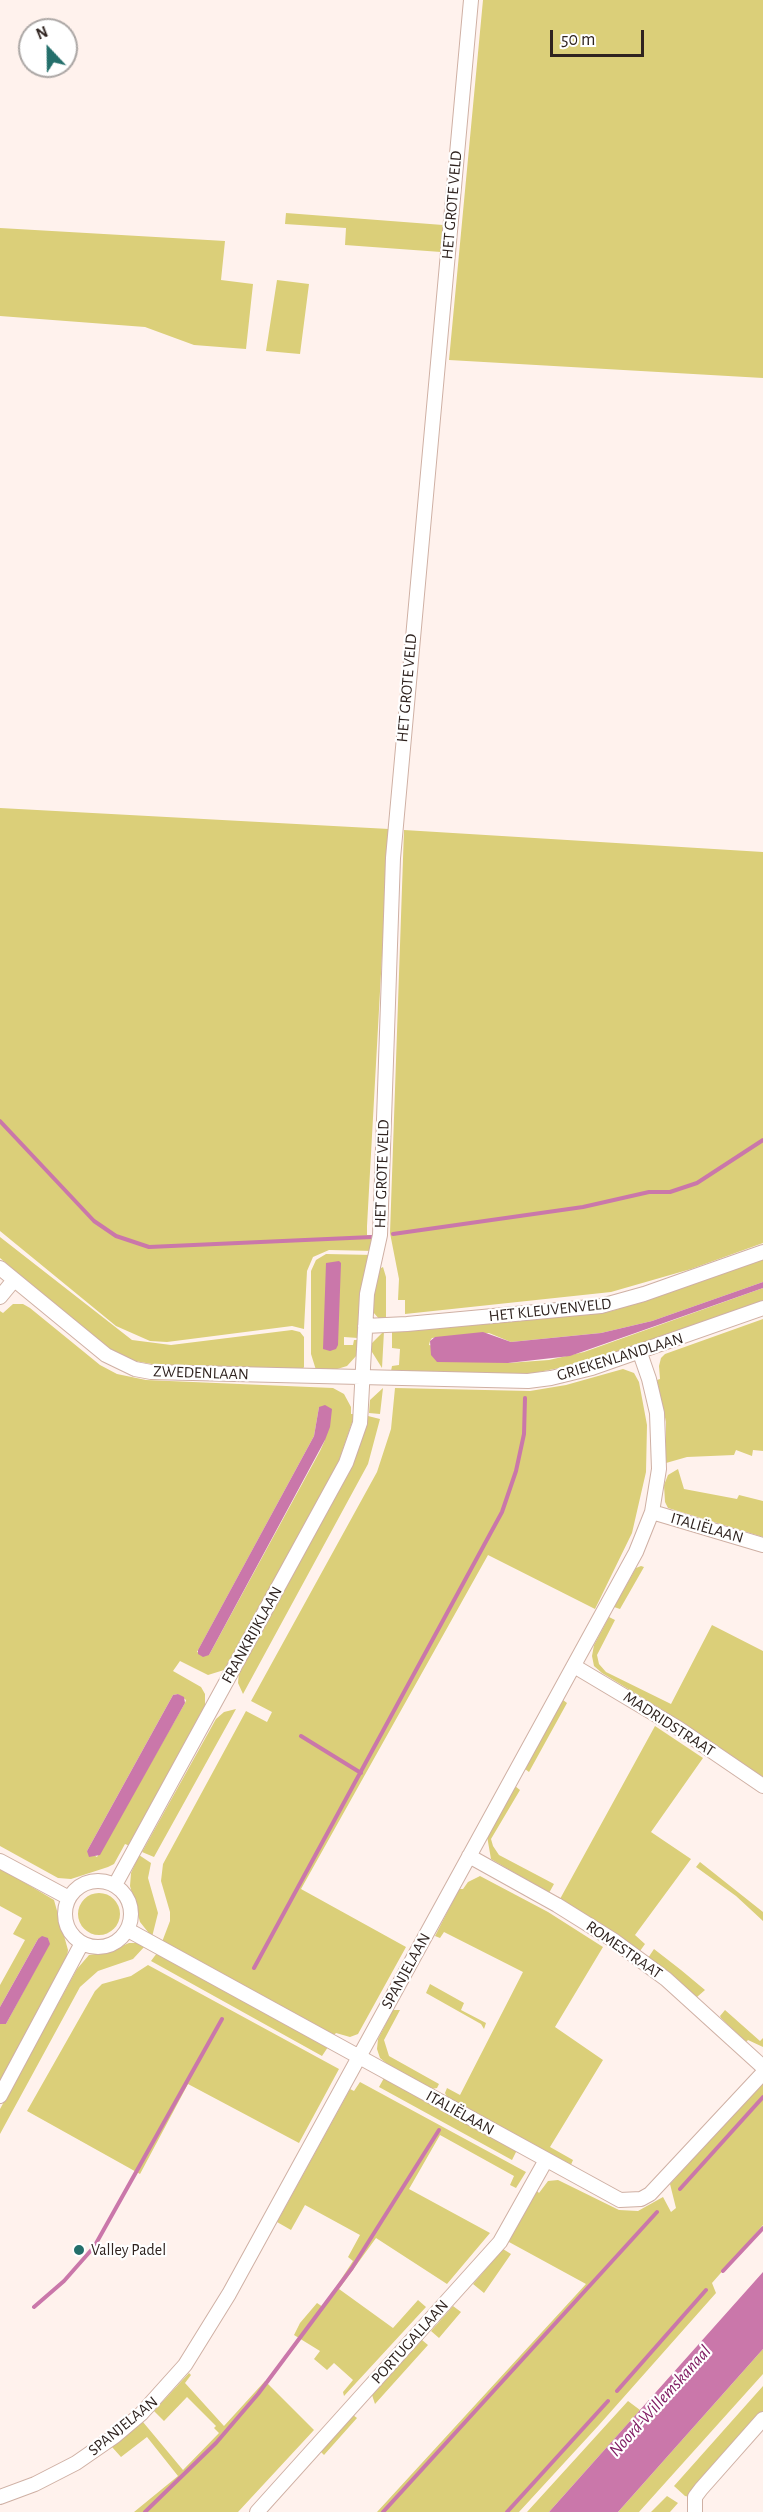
<!DOCTYPE html>
<meta charset="utf-8">
<style>
body{margin:0}
#map{position:relative;width:763px;height:2512px;overflow:hidden;background:#fff2ed;font-family:"Alegreya Sans",sans-serif}
canvas{display:block}
.north{position:absolute;left:18px;top:18px;width:60px;height:60px;box-sizing:border-box;background:#fff;border:2px solid #aca7a5;border-radius:50%;rotate:338deg;font-size:16px;font-weight:700;line-height:24px;text-align:center;color:#2f231f}
.north::after{content:'';display:block;margin:auto;width:21px;height:27px;background:#246f6b;clip-path:polygon(50% 0,100% 100%,50% 72%,0 100%)}
.scale{position:absolute;left:550px;top:30px;width:94px;height:27px;box-sizing:border-box;border:3px solid #2f231f;border-top:0;padding-left:8px;font-size:18px;line-height:21px;white-space:nowrap;color:#2f231f;-webkit-text-stroke:4px #fff;paint-order:stroke}
</style>
<div id="map">
<canvas width="763" height="2512"></canvas>
<div class="north">N</div>
<div class="scale">50 m</div>
</div>
<script>
const ctx = document.querySelector('canvas').getContext('2d');
ctx.lineJoin = 'round';
function fill(path, color) { ctx.fillStyle = color; ctx.fill(path, 'evenodd'); }
const poly = rows => new Path2D(rows.map(r => 'M' + r).join(''));
function trace(path, color, width, dash) { ctx.strokeStyle = color; ctx.lineWidth = width; ctx.lineCap = dash ? 'butt' : 'round'; ctx.setLineDash(dash || []); ctx.stroke(path); }
function write(font, color, halo, rows, align = 'center') {
  ctx.font = font + ' "Alegreya Sans",sans-serif'; ctx.lineWidth = 4.5; ctx.setLineDash([]); ctx.textBaseline = 'middle'; ctx.strokeStyle = halo; ctx.fillStyle = color; for (const [text, x, y, turn = 0] of rows) {
    ctx.save(); ctx.translate(x, y); ctx.rotate((+turn || 0) * Math.PI / 180); ctx.textAlign = isNaN(turn) ? turn : align; if (halo) ctx.strokeText(text, 0, 0); ctx.fillText(text, 0, 0); ctx.restore();
  }
}
const green = poly([
 [483,0,763,0,763,378,449,360],
 [286,213,443,225,441,252,345,245,346,228,285,224],
 [0,228,225,241,221,280,253,284,246,349,194,345,145,327,0,316],
 [277,280,309,284,300,354,266,351],
 [0,808,389,829,367,1226,367,1235,377,1235,375,1251,329,1250,313,1257,307,1271,304,1329,292,1326,167,1342,150,1341,116,1326,0,1231],
 [404,830,763,852,763,1243,691,1269,611,1292,405,1314,405,1300,398,1300,399,1279,390,1233],
 [0,1237,132,1340,171,1345,292,1330,300,1332,304,1337,304,1367,302,1370,163,1366,129,1360,100,1343,0,1258],
 [326,1254,374,1255,359,1315,358,1338,344,1337,344,1345,353,1345,354,1340,358,1340,357,1355,347,1366,334,1370,316,1370,311,1354,311,1271,316,1260],
 [763,1257,763,1282,652,1321,601,1333,511,1342,489,1333,432,1338,430,1341,429,1345,508,1363,549,1360,584,1352,763,1288,763,1301,589,1362,529,1374,391,1371,392,1366,399,1365,400,1349,392,1348,392,1331,612,1311],
 [383,1267,386,1277,386,1322,381,1321,373,1312,374,1281,379,1269],
 [13,1304,23,1304,30,1308,100,1365,117,1374,146,1380,333,1388,344,1394,351,1407,351,1414,355,1414,337,1466,224,1670,208,1675,180,1661,173,1671,201,1687,205,1694,205,1707,130,1846,125,1844,114,1864,108,1867,71,1879,58,1878,0,1846,0,1311,3,1313],
 [319,1407,325,1440,320,1451,209,1655,197,1652,314,1436],
 [178,1694,186,1700,185,1703,97,1857,87,1851,173,1695],
 [763,1319,763,1451,753,1450,752,1456,736,1450,734,1455,687,1457,666,1463,666,1422,657,1380,660,1379,659,1366,661,1358,665,1354],
 [384,1331,382,1368,372,1352,372,1343],
 [623,1369,634,1373,639,1382,647,1425,646,1472,632,1533,595,1609,488,1555,301,1889,406,1947,358,2034,350,2037,336,2033,333,2036,162,1942,170,1921,170,1912,161,1881,163,1864,246,1711,267,1722,272,1712,251,1701,377,1472,391,1429,395,1388,530,1391,566,1385],
 [383,1388,380,1414,369,1413,370,1400],
 [368,1416,380,1419,368,1464,243,1694,238,1683,239,1672,350,1471],
 [678,1469,684,1489,737,1499,739,1495,763,1501,763,1537,668,1508,665,1502,664,1485,668,1475],
 [641,1566,644,1567,620,1609,614,1607,636,1568],
 [609,1617,615,1620,597,1655,599,1664,606,1672,671,1704,712,1625,763,1651,763,1778,666,1712,602,1673,594,1666,592,1656,594,1645],
 [563,1700,567,1703,529,1772,525,1769],
 [236,1709,154,1857,142,1852,216,1719,224,1712],
 [655,1726,703,1758,651,1832,691,1859,635,1935,645,1944,640,1951,560,1899],
 [515,1786,520,1790,491,1839,493,1846,499,1855,554,1884,549,1893,491,1859,487,1836],
 [139,1855,151,1863,148,1878,158,1913,152,1937,140,1922,130,1886,131,1873],
 [700,1862,763,1912,763,1921,736,1896,696,1867],
 [0,1868,54,1900,68,1950,67,1957,0,2082,0,2024,6,2024,49,1944,48,1938,38,1939,0,2007,0,1985,25,1940,13,1934,22,1918,0,1906],
 [480,1876,548,1912,603,1947,555,2027,603,2060,550,2147,573,2160,570,2167,447,2097,445,2093,447,2088,460,2095,523,1972,444,1932,440,1938,435,1936,459,1889,463,1889,468,1882],
 '78 1914a21 21 0 1 1 42 0a21 21 0 1 1-42 0Z',
 [129,1943,137,1943,145,1946,133,1959,98,1971,80,1987,0,2134,0,2109,77,1969,89,1955,108,1952],
 [654,1949,681,1970,705,1990,697,1997,648,1958],
 [157,1953,328,2047,322,2056,151,1961],
 [148,1965,339,2069,299,2143,188,2084,140,2174,27,2111,95,1991,102,1984,131,1976],
 [430,1984,464,2003,461,2010,486,2023,484,2029,481,2024,426,1993],
 [393,2010,400,2010,384,2040,389,2056,439,2084,437,2088,432,2089,392,2068,380,2058,377,2049,378,2039],
 [725,2010,760,2041,763,2038,763,2047,748,2040,746,2042,721,2018,720,2016],
 [384,2078,517,2150,512,2160,379,2087],
 [360,2082,526,2172,516,2188,510,2185,514,2176,440,2135,409,2189,490,2233,447,2284,376,2238,339,2289,393,2328,418,2300,426,2307,344,2396,343,2392,353,2380,334,2363,327,2370,314,2359,320,2351,294,2335,300,2323,317,2303,323,2307,353,2261,348,2257,360,2235,305,2205,291,2230,277,2222,350,2089,354,2091],
 [763,2082,763,2225,712,2283,716,2293,599,2425,519,2512,377,2512,586,2284,509,2242,509,2237,537,2191,539,2193,548,2181,558,2180,619,2210,638,2211,663,2197,671,2212,676,2208,670,2184],
 [503,2249,511,2254,484,2293,473,2284],
 [453,2306,461,2312,439,2338,431,2331],
 [422,2340,428,2345,375,2404,372,2395],
 [763,2349,763,2374,639,2512,618,2512],
 [189,2373,191,2375,185,2383,224,2426,265,2381,314,2430,238,2512,134,2512,178,2476,147,2437,121,2457,112,2447,143,2422,183,2470,219,2433,214,2428,216,2426,187,2397,164,2421,154,2411],
 [763,2386,763,2414,690,2497,685,2496,674,2486],
 [628,2401,640,2410,549,2512,527,2512],
 [353,2415,357,2418,324,2455,320,2451],
 [667,2496,678,2503,670,2512,651,2512]
]);
const water = poly([
 [339,1261,341,1263,338,1345,336,1349,330,1351,323,1349,326,1263],
 [763,1282,763,1288,570,1356,508,1363,437,1362,431,1355,430,1341,435,1337,483,1332,511,1342,601,1333,652,1321],
 [325,1405,332,1409,330,1427,325,1440,209,1655,203,1657,198,1654,198,1650,314,1436,319,1407],
 [178,1694,184,1697,185,1703,100,1855,89,1857,87,1851,173,1695],
 [42,1936,48,1938,50,1944,6,2024,0,2024,0,2007,38,1939],
 [763,2272,763,2349,618,2512,549,2512]
]);
const stream = poly([
 [0,1121,94,1221,116,1236,149,1247,372,1237],
 [393,1234,583,1207,649,1192,670,1192,697,1183,763,1140],
 [301,1736,361,1773],
 [254,1968,502,1512,516,1471,524,1434,525,1398],
 [680,2189,763,2097],
 [723,2271,763,2228],
 [34,2307,64,2281,94,2247,222,2019],
 [617,2391,706,2290],
 [145,2512,216,2443,258,2394,352,2268,439,2130],
 [383,2512,657,2212],
 [507,2512,608,2401]
]);
const street = poly([
 [0,1268,106,1355,135,1369,151,1372,528,1381,551,1378,592,1368,763,1308],
 [0,1297,14,1280],
 [365,1326,407,1324,601,1306,644,1294,763,1252],
 [652,1512,763,1545],
 [574,1666,678,1728,763,1786],
 [469,1856,557,1905,613,1940,666,1979,763,2067],
 [0,1861,69,1898],
 '65 1914a33 33 0 1 1 66 0a33 33 0 1 1-66 0Z',
 [115,1885,346,1463,360,1423,367,1294,380,1235,393,858,471,0],
 [128,1930,620,2200,641,2199,650,2194,763,2073],
 [0,2096,82,1943],
 [0,2497,35,2484,76,2463,115,2436,141,2414,185,2365,229,2294,636,1552,652,1512,659,1469,657,1413,649,1379,640,1353],
 [257,2512,500,2242,546,2160],
 [695,2512,695,2497,701,2489,763,2419]
]);
const markers = [
 [79,2250,6,"#246f6b"]
];
const streetNames = [
 ["HET GROTE VELD",452,205,-85],
 ["HET GROTE VELD",407,688,-85],
 ["HET GROTE VELD",382,1174,-88],
 ["HET KLEUVENVELD",550,1310,-6],
 ["GRIEKENLANDLAAN",620,1357,-17],
 ["ZWEDENLAAN",201,1373,2],
 ["ITALIËLAAN",707,1528,16],
 ["FRANKRIJKLAAN",252,1635,-61],
 ["MADRIDSTRAAT",669,1724,33],
 ["ROMESTRAAT",624,1950,35],
 ["SPANJELAAN",406,1971,-61],
 ["ITALIËLAAN",460,2113,29],
 ["PORTUGALLAAN",410,2342,-48],
 ["SPANJELAAN",123,2426,-39]
];
const poiNames = [
 ["Valley Padel",91,2250]
];
const waterNames = [
 ["Noord-Willemskanaal",660,2401,-48]
];
fill(green, '#dbcf79');
fill(water, '#ca77aa');
trace(stream, '#ca77aa', 4);
trace(street, '#cfb0a4', 16);
trace(street, '#fff', 14);
for (const [x, y, r, color] of markers) { const dot = new Path2D(); dot.arc(x, y, r, 0, 2 * Math.PI); ctx.fillStyle = color; ctx.fill(dot); trace(dot, '#fff', 2); }
write('16px', '#2f231f', '#fff', streetNames);
write('16px', '#2f231f', '#fff', poiNames, 'left');
write('italic 18px', '#801d63', '#fff', waterNames);
</script>
